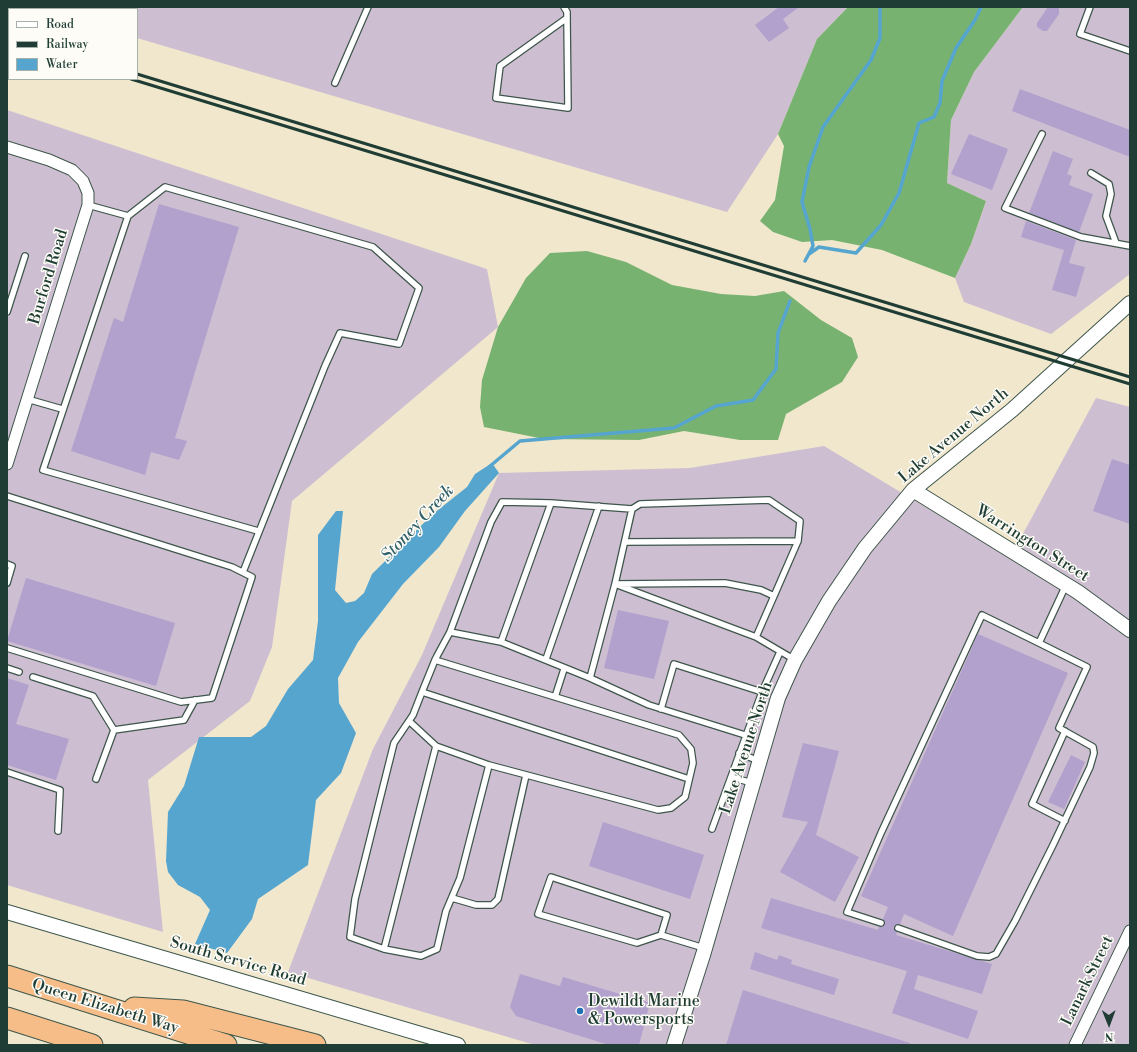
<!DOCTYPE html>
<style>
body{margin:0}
#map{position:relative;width:1137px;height:1052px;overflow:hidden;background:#f1e7cd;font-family:"Libre Bodoni",serif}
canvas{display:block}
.frame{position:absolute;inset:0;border:8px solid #1f3d34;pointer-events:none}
.legend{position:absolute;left:8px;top:8px;width:130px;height:72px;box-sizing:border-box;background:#fdfcf7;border:1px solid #a4b0a9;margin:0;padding:5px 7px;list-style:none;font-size:12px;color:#1f3d34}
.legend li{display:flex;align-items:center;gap:8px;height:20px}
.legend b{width:20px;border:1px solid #a4b0a9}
.north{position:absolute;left:1089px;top:1004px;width:40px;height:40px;-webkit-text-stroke:3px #fdfcf7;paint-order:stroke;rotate:179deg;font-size:11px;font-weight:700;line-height:16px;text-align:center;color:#1f3d34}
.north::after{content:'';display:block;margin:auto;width:14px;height:18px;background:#1f3d34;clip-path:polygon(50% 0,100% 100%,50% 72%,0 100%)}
</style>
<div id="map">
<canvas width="1137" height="1052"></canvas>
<div class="frame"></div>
<ul class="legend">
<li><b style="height:5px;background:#fff"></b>Road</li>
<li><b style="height:5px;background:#1f3d34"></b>Railway</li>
<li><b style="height:11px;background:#56a5cf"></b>Water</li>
</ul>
<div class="north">N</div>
</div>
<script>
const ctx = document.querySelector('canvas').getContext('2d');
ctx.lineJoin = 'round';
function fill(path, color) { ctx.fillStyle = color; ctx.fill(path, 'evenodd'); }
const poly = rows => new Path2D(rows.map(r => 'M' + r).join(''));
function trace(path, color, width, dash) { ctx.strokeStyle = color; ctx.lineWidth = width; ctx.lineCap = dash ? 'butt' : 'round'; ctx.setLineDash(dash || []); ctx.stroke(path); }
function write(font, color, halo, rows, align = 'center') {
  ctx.font = font + ' "Libre Bodoni",serif'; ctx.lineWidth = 3; ctx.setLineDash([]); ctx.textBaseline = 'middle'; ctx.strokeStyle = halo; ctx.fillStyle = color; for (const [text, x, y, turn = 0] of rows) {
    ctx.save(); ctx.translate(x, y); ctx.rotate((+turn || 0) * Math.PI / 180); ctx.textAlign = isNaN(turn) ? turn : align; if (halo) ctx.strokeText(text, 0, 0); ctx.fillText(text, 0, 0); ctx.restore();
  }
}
const industrial = poly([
 [31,7,848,7,817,39,778,134,727,212,137,38,137,9,38,9],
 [1023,7,1130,7,1130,274,1051,334,964,302,955,278,971,244,986,201,947,183,951,120,974,72],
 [7,110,487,269,498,327,292,501,272,647,250,701,148,780,163,932,7,885],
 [1096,398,1130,407,1130,1045,535,1045,288,972,373,749,422,655,499,473,690,468,824,446,1010,558]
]);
const forest = poly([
 [848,7,1023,7,974,72,951,120,947,183,986,201,971,244,955,278,882,250,832,240,802,242,773,232,760,221,775,200,784,146,778,134,817,39],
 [587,251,626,262,672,285,721,294,755,296,784,291,821,320,852,338,858,357,842,382,786,414,778,440,740,440,684,431,639,440,544,439,484,427,480,407,482,380,498,327,526,278,550,253]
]);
const water = poly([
 [492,463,499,473,465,511,439,547,403,584,358,642,338,678,339,703,356,733,341,773,316,800,308,865,258,899,252,919,227,953,195,944,210,910,200,897,178,885,168,872,166,861,168,812,184,786,199,737,251,737,266,726,288,689,313,660,318,621,318,535,336,511,343,511,335,590,346,603,355,601,364,593,372,574,433,514,467,487,475,474]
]);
const stream = poly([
 [809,254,819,247,856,253,881,225,899,193,919,123,934,117,940,103,942,81,956,48,975,20,981,7],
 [805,261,813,246,810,229,802,202,809,167,823,127,871,60,880,38,880,7],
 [489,467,520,441,674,428,716,406,753,400,776,369,778,333,790,301]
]);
const building = poly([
 [779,7,799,7,783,19,789,28,769,42,755,25],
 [1048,7,1059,7,1059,14,1047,31,1043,31,1037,27,1037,23],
 [1020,89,1130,130,1130,157,1012,111],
 [969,134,1008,149,992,190,951,174],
 [1053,151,1073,159,1067,174,1072,176,1069,185,1093,194,1079,232,1029,213],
 [159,204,239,227,175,438,187,441,179,460,151,452,145,475,71,451,114,318,123,322],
 [1026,221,1076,240,1069,263,1085,267,1076,297,1052,290,1064,250,1021,237],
 [1112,459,1130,465,1130,524,1093,511],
 [26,578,175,623,156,686,7,641],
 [618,610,669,621,654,679,604,668],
 [978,634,1068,673,953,936,904,914,900,924,897,924,894,927,897,932,896,935,992,964,982,994,918,975,914,989,978,1011,968,1039,892,1013,907,971,761,928,771,898,878,930,879,927,884,926,885,922,883,919,888,907,861,896],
 [7,678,29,685,16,724,69,739,56,780,7,765],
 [803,743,839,751,816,835,859,857,835,902,780,872,808,822,782,817],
 [1071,755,1085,762,1064,809,1048,802],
 [603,822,704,855,690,899,589,866],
 [755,952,777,960,779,955,792,960,791,964,839,979,834,995,750,969],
 [520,974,560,986,563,977,650,1003,639,1045,609,1045,516,1016,510,1007],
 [743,990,910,1043,909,1045,726,1045]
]);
const service = poly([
 [564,7,567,12,567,18,568,108,496,98,500,66,567,18],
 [1090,7,1080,34,1130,51],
 [335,83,368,7],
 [1042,134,1005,208,1081,237,1130,246],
 [1091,173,1109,184,1111,194,1106,216,1116,243],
 [88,205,128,216],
 [7,312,25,256],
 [27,399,62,409],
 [7,496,232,567,252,577,212,698,181,702,7,648],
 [625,542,798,541],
 [7,564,12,566,7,583],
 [243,572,325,366,340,333,399,344,419,288,373,247,165,187,128,216,43,470,258,531],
 [450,632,491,522,502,502,551,503],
 [756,637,795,660],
 [501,642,590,678],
 [546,659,599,506],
 [435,660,679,735,691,749,693,763,685,797,671,808,658,810,489,765,460,878,446,911,437,949,421,956,384,949,350,937,355,899,394,743,413,715,422,692,435,660,437,656,450,632,501,642,551,503,632,509],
 [7,668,19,672],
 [33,677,93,696,114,730],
 [422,692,689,779],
 [555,697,564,669],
 [661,709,674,664,762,692],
 [409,721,436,746],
 [745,735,649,705,590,678,615,584,725,583,761,590,774,596,756,637,615,584,632,509,640,504,769,500,800,521,798,541,774,596],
 [739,753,759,761],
 [7,772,60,790,58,831],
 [731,777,752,783],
 [96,779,114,730,184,720,195,700],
 [1065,821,1032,804,1065,731],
 [712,829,762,692,780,652],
 [452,898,476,905,492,905,498,899,526,775],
 [881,923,847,912,881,833,982,615,1039,643],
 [898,928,977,956,989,957,996,954,1015,921,1053,845,1090,767,1094,753,1093,747,1059,728,1087,667,1039,643,1066,585],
 [661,935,667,915,551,877,538,914,637,943,661,935,704,948],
 [384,949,436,746,489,765]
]);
const minor = poly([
 [7,147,49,160,72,170,83,181,88,193,88,205,7,464],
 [1075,1045,1130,931]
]);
const tertiary = poly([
 [913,490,1078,592,1130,630],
 [7,912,458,1045],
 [674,1045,703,955,778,698,795,660,829,601,865,548,913,490,1012,410,1130,303]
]);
const motorway = poly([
 [7,976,226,1045],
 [134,1008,183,1011,315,1045],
 [7,1018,92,1045]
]);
const rail = poly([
 [7,35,9,35],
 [7,41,9,42],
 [137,74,1130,377],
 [131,79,1130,384]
]);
const markers = [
 [580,1011,4,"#1f6fb2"]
];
const streetNames = [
 ["Burford Road",49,277,-73],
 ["Lake Avenue North",954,436,-40],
 ["Warrington Street",1032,544,32],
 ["Lake Avenue North",747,748,-72],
 ["South Service Road",238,962,16],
 ["Lanark Street",1088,981,-64],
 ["Queen Elizabeth Way",105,1007,17]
];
const poiNames = [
 ["Dewildt Marine",588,1002],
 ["& Powersports",588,1020]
];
const waterNames = [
 ["Stoney Creek",418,524,-47]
];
fill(industrial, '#cebed1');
fill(forest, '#78b271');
fill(water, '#56a5cf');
trace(stream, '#56a5cf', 3.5);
fill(building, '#b2a0cd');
trace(service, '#3e564b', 8);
trace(minor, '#3e564b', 13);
trace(tertiary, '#3e564b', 16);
trace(motorway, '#3e564b', 23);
trace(service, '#fff', 5.5);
trace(minor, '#fff', 11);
trace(tertiary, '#fff', 14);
trace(motorway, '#f7bd88', 21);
trace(rail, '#1f3d34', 3);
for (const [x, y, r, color] of markers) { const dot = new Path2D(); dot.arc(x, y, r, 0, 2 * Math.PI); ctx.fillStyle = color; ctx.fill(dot); trace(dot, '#fdfcf7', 1.5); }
write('16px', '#1f3d34', '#fdfcf7', streetNames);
write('16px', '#1f3d34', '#fdfcf7', poiNames, 'left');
write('italic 17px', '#32616a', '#fdfcf7', waterNames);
</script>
